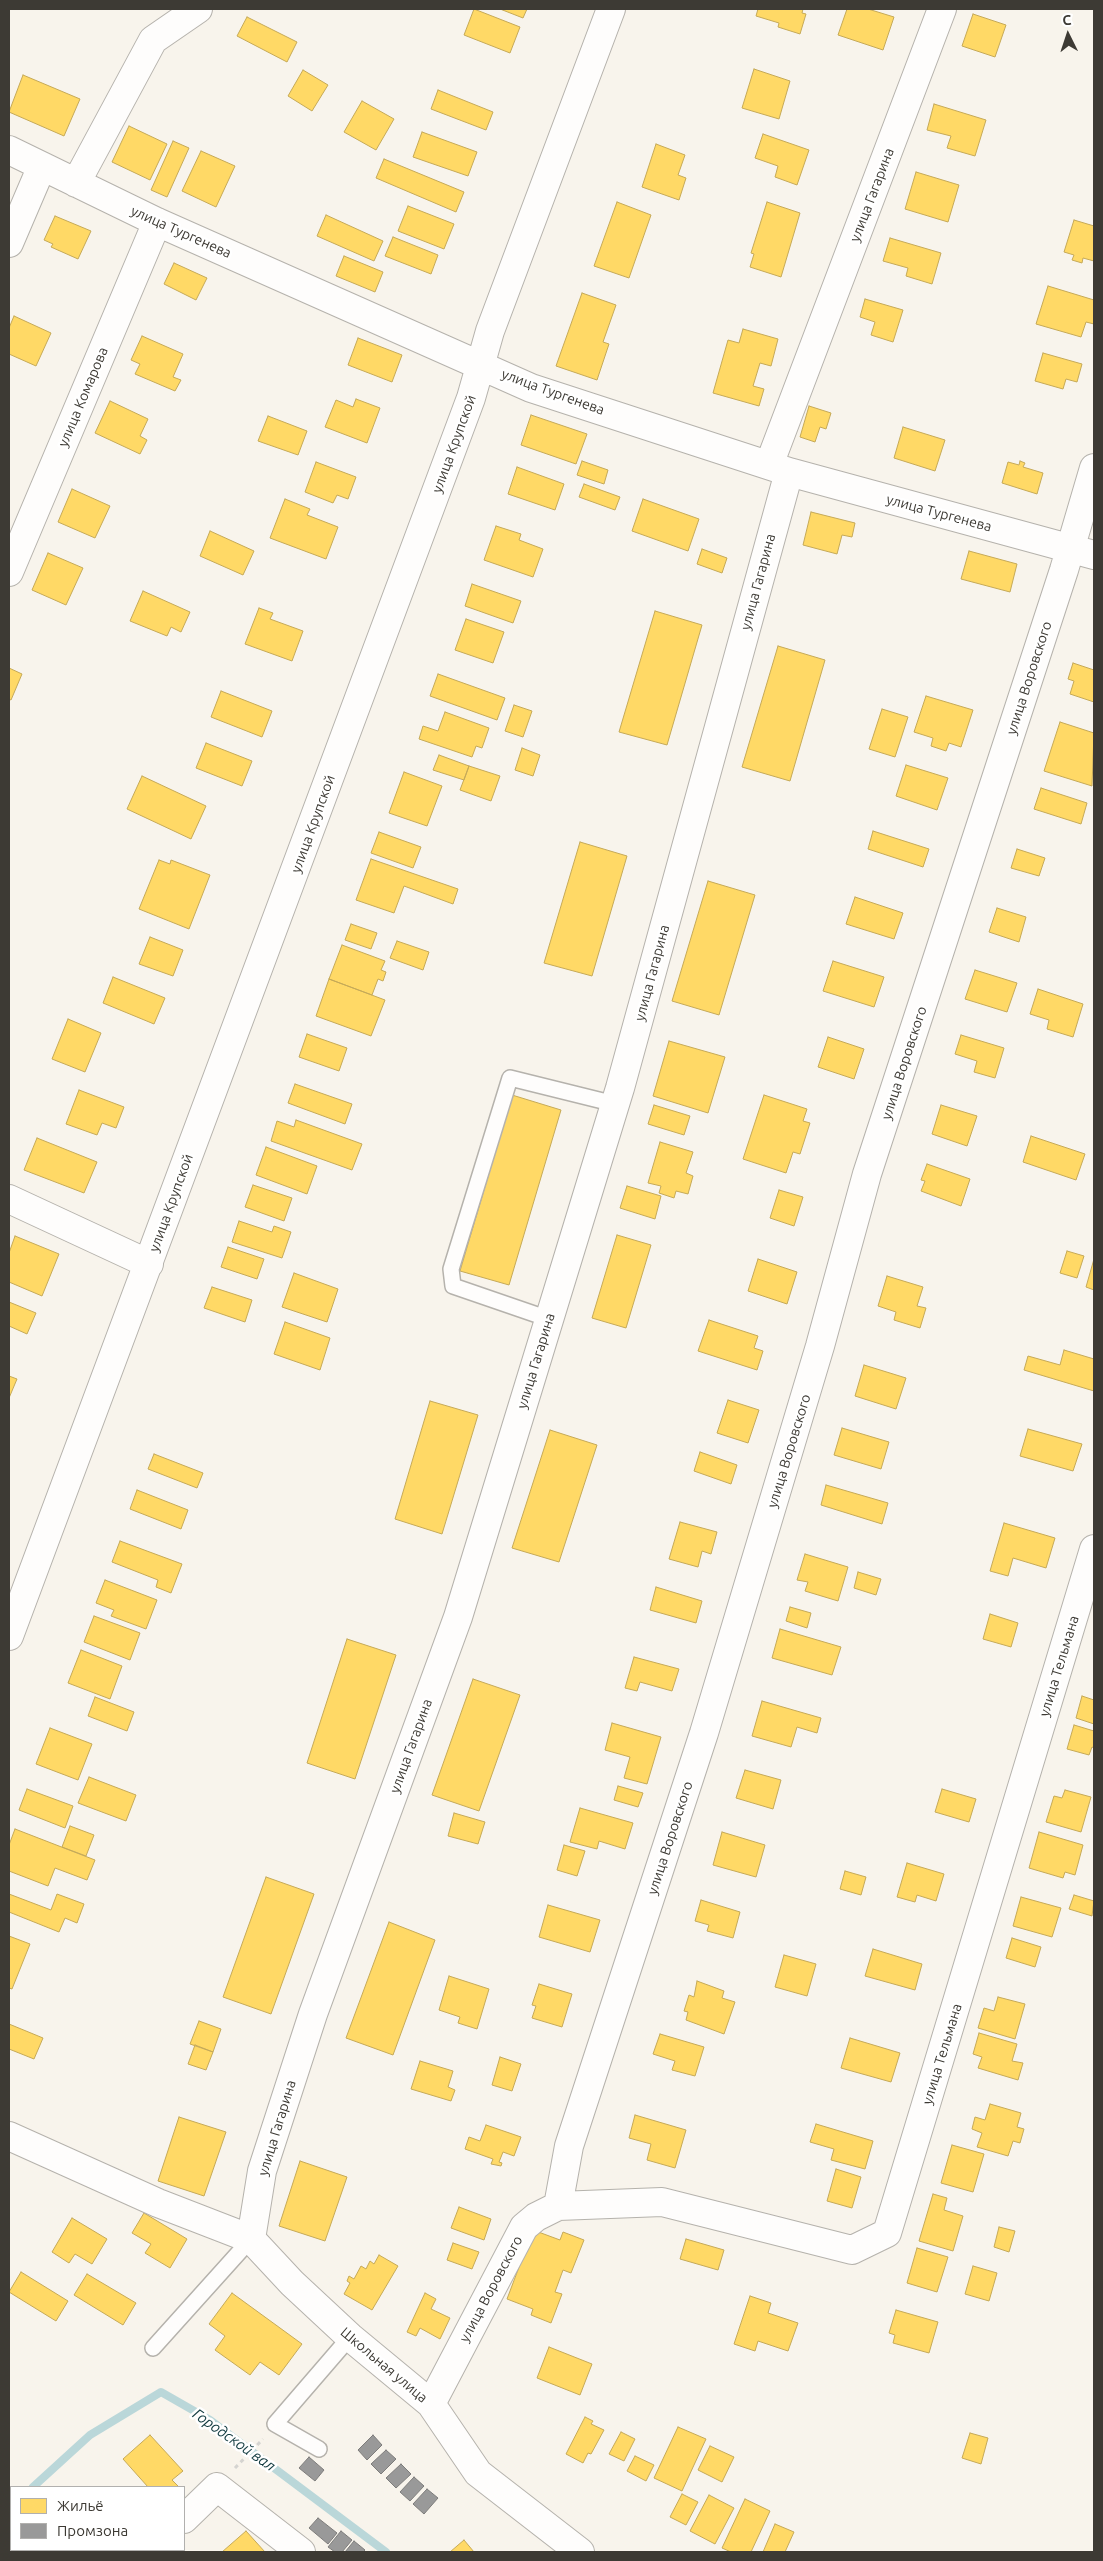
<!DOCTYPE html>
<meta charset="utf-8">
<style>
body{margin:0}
#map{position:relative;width:1103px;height:2561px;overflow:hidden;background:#f8f4ec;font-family:Ubuntu,sans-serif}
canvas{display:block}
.frame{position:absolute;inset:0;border:10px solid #3d3a34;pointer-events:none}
.legend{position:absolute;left:10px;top:2486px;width:175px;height:65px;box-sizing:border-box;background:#fff;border:1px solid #b1b0ae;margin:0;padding:6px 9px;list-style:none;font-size:15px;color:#3d3a34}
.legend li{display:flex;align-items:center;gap:10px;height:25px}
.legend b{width:25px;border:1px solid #b1b0ae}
.north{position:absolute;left:1043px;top:10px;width:50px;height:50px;-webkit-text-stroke:4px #fff;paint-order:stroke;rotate:356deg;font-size:14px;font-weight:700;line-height:20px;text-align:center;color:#3d3a34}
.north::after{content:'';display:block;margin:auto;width:18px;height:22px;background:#3d3a34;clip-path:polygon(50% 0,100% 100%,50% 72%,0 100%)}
</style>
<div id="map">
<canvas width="1103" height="2561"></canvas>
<div class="frame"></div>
<ul class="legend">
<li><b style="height:14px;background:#ffd966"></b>Жильё</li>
<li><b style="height:14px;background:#999"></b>Промзона</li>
</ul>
<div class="north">С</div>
</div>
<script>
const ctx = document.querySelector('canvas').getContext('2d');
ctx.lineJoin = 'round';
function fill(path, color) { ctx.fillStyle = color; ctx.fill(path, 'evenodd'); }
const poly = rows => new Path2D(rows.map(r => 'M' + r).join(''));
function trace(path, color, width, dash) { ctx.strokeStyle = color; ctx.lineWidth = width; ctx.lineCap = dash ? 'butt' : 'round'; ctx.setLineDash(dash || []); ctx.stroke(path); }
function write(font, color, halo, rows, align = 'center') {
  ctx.font = font + ' Ubuntu,sans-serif'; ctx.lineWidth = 5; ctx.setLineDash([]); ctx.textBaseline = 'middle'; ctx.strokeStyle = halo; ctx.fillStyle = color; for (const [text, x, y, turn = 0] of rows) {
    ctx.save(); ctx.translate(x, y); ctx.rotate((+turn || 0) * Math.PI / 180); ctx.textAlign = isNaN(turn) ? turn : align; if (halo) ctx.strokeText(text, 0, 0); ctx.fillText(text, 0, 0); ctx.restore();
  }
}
const homes = poly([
 [474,9,520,27,510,53,464,35,474,9],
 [500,9,527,9,523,18,500,9],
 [758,9,803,9,802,13,806,14,800,34,778,27,779,23,756,16,758,9],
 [847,9,868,9,894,17,883,50,838,35,847,9],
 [973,14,1006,25,995,57,962,46,973,14],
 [247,17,297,42,287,62,237,36,247,17],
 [754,69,790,81,779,119,742,108,754,69],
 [303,70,328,85,312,111,288,96,303,70],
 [23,75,80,99,64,136,9,112,23,75],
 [438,90,493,112,486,130,431,109,438,90],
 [362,101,394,119,376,150,344,132,362,101],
 [934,104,986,120,975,156,947,148,951,136,927,130,934,104],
 [129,126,167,144,150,180,112,162,129,126],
 [422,132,477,152,468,176,413,157,422,132],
 [763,134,809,150,797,185,775,177,778,166,755,158,763,134],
 [173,141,189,148,167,197,151,190,173,141],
 [656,144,685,155,678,175,686,178,679,200,642,187,656,144],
 [201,151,235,166,216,207,182,191,201,151],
 [384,159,464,192,456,212,376,178,384,159],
 [916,172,959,185,948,222,905,209,916,172],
 [617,202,651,215,629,278,594,266,617,202],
 [767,202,800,213,781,277,750,267,754,254,751,253,767,202],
 [408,206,454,224,444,249,398,231,408,206],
 [326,215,383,241,374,261,317,236,326,215],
 [55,216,91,231,78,259,51,247,53,244,44,240,55,216],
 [1074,220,1094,226,1094,261,1083,258,1082,263,1072,260,1074,255,1064,252,1074,220],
 [393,237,438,255,431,274,385,256,393,237],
 [890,238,941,253,932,284,906,276,908,268,883,261,890,238],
 [344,256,383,272,375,292,336,276,344,256],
 [174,263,207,278,196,300,164,284,174,263],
 [1048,286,1094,300,1094,324,1086,322,1081,337,1036,324,1048,286],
 [582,293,616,305,603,342,609,344,597,380,556,366,582,293],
 [865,299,903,310,893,342,871,335,875,322,860,317,865,299],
 [14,316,51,333,36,366,9,354,9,328,14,316],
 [743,329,778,339,771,366,760,363,753,386,764,389,759,406,713,393,728,340,739,343,743,329],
 [142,336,183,354,173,377,181,380,175,391,135,374,140,364,131,360,142,336],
 [358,338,402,355,392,382,348,365,358,338],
 [1043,353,1082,364,1077,382,1066,379,1063,389,1035,381,1043,353],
 [356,399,380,408,367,443,325,427,336,400,353,407,356,399],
 [110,401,148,419,140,436,147,440,140,454,95,433,110,401],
 [809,406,831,413,826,429,820,427,815,442,800,437,809,406],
 [531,415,587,434,576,464,521,445,531,415],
 [268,416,307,431,298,455,258,441,268,416],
 [903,427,945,440,935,471,894,458,903,427],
 [582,461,608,470,604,484,577,475,582,461],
 [1020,461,1025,463,1023,467,1043,473,1037,494,1002,483,1008,462,1019,465,1020,461],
 [316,462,356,477,348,499,337,495,333,503,305,492,316,462],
 [517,467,564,484,555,510,508,494,517,467],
 [584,484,620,497,615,510,579,497,584,484],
 [72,489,110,506,95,538,58,522,72,489],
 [285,499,310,509,307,515,338,527,326,559,270,538,285,499],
 [643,499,699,519,688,551,632,531,643,499],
 [811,512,855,523,852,537,842,535,837,554,803,545,811,512],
 [496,526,521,534,519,540,543,549,533,577,484,560,496,526],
 [210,531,254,551,243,575,200,556,210,531],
 [702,549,727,558,722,573,697,564,702,549],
 [969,551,1017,564,1010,592,961,579,969,551],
 [48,553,83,568,66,605,32,590,48,553],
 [472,584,521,601,513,623,465,606,472,584],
 [143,591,190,612,181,632,171,627,167,636,130,621,143,591],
 [259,608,273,613,270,619,303,631,292,661,245,644,259,608],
 [655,611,702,625,667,745,619,732,655,611],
 [466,619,504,632,493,663,455,650,466,619],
 [778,646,825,660,790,781,742,767,778,646],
 [1073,663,1094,670,1094,702,1070,694,1074,681,1068,679,1073,663],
 [9,668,22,674,11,700,9,699,9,668],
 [438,674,505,698,497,720,430,696,438,674],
 [221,691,272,711,262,737,211,717,221,691],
 [926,696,973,710,961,747,949,743,946,751,931,746,933,738,914,732,926,696],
 [514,705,532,711,523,737,505,731,514,705],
 [882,709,908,717,895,757,869,749,882,709],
 [445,712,489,728,482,748,476,746,472,757,419,739,423,726,438,731,445,712],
 [1060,722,1094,733,1092,786,1044,771,1060,722],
 [206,743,252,761,242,786,196,768,206,743],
 [522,748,540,755,533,776,515,770,522,748],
 [439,755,469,766,464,780,433,770,439,755],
 [906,765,948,778,937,810,896,796,906,765],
 [469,766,500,776,491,801,460,790,469,766],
 [404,772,442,786,427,826,389,813,404,772],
 [142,776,206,806,191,839,127,809,142,776],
 [1041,788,1087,803,1081,824,1034,809,1041,788],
 [873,831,929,849,923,867,868,849,873,831],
 [379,832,421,847,413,868,371,853,379,832],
 [580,842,627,856,592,976,544,963,580,842],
 [1017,849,1045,858,1039,876,1011,868,1017,849],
 [371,859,458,889,453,904,404,886,394,913,356,900,371,859],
 [159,860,170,864,171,860,210,875,189,929,139,909,159,860],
 [708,881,755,895,719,1015,672,1001,708,881],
 [855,897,903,913,894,939,846,924,855,897],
 [997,908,1026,917,1019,942,989,932,997,908],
 [351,924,377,933,371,949,345,940,351,924],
 [150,937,183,950,173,976,139,964,150,937],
 [397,941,429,952,423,970,390,958,397,941],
 [342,945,385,961,381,970,386,972,383,981,378,979,372,995,329,979,342,945],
 [833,961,884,977,874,1007,823,991,833,961],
 [975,970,1017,983,1007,1012,965,999,975,970],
 [113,977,165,998,154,1024,103,1003,113,977],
 [329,979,385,1000,371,1036,316,1016,329,979],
 [1038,989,1083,1004,1073,1037,1047,1029,1049,1020,1030,1014,1038,989],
 [68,1019,101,1033,85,1072,52,1059,68,1019],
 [307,1034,347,1048,339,1071,299,1057,307,1034],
 [961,1035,1004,1048,995,1078,974,1072,977,1061,955,1054,961,1035],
 [828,1037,864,1049,854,1079,818,1067,828,1037],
 [669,1041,725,1057,708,1113,653,1096,669,1041],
 [295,1084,352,1104,345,1124,288,1103,295,1084],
 [79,1090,124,1107,116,1128,102,1123,97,1135,66,1124,79,1090],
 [512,1095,561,1110,509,1285,460,1271,512,1095],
 [764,1095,807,1109,803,1121,810,1123,800,1154,793,1152,786,1173,743,1159,764,1095],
 [654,1105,690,1116,684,1135,648,1124,654,1105],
 [941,1105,977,1116,967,1146,932,1134,941,1105],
 [296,1120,362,1144,352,1170,271,1141,277,1121,294,1127,296,1120],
 [1031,1136,1085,1154,1076,1180,1023,1162,1031,1136],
 [37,1138,97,1162,84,1193,24,1170,37,1138],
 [660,1142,693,1152,686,1173,693,1176,688,1194,676,1191,674,1198,659,1193,661,1186,648,1183,660,1142],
 [266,1147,317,1166,307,1194,256,1175,266,1147],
 [927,1164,970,1179,961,1206,921,1191,925,1181,921,1180,927,1164],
 [253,1185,292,1198,284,1221,245,1207,253,1185],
 [627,1186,661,1196,655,1219,620,1208,627,1186],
 [779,1190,803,1197,794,1226,770,1218,779,1190],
 [239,1221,272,1232,274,1226,291,1232,282,1258,232,1242,239,1221],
 [617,1235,651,1245,626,1328,592,1318,617,1235],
 [15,1236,59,1254,42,1296,9,1282,9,1253,15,1236],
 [228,1247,264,1259,257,1279,221,1267,228,1247],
 [1067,1251,1084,1256,1077,1278,1060,1273,1067,1251],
 [758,1259,797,1272,787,1304,748,1291,758,1259],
 [1094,1259,1094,1290,1086,1287,1094,1259],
 [294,1273,338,1289,327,1322,282,1307,294,1273],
 [887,1276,923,1287,917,1306,926,1308,920,1328,894,1320,896,1312,878,1306,887,1276],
 [212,1287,252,1300,245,1322,204,1308,212,1287],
 [9,1302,36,1313,27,1334,9,1326,9,1302],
 [709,1320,758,1336,754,1348,763,1351,757,1370,698,1351,709,1320],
 [285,1322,330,1338,320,1370,274,1354,285,1322],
 [1064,1350,1094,1359,1094,1391,1024,1370,1028,1356,1060,1365,1064,1350],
 [864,1365,906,1378,896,1409,855,1396,864,1365],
 [9,1376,17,1379,9,1398,9,1376],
 [728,1400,759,1410,748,1443,717,1433,728,1400],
 [430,1401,478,1415,442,1534,395,1519,430,1401],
 [842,1428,889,1442,881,1469,834,1455,842,1428],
 [1028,1429,1082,1444,1073,1471,1020,1456,1028,1429],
 [550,1430,597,1445,559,1562,512,1548,550,1430],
 [700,1452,737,1465,731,1484,694,1471,700,1452],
 [154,1454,203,1473,197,1488,148,1469,154,1454],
 [826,1485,888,1503,882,1524,821,1505,826,1485],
 [137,1490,188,1510,181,1529,130,1509,137,1490],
 [680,1522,717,1532,711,1554,702,1551,698,1567,669,1559,680,1522],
 [1004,1523,1055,1538,1046,1568,1013,1558,1008,1576,990,1571,1004,1523],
 [120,1541,182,1564,171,1593,156,1587,158,1580,112,1562,120,1541],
 [805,1554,848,1567,838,1601,805,1591,808,1582,797,1580,805,1554],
 [858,1572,881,1579,876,1595,854,1588,858,1572],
 [105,1580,157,1600,146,1629,111,1616,114,1610,96,1603,105,1580],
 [656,1587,702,1601,696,1623,650,1610,656,1587],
 [790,1607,811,1613,807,1628,786,1621,790,1607],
 [990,1614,1018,1623,1011,1647,983,1639,990,1614],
 [94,1616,140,1633,130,1660,84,1642,94,1616],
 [780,1629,841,1647,832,1675,772,1658,780,1629],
 [347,1639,396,1655,355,1779,307,1763,347,1639],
 [81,1650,122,1666,110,1699,68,1683,81,1650],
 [634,1657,679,1669,672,1691,640,1682,637,1691,625,1688,634,1657],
 [473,1679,520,1695,479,1811,432,1795,473,1679],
 [1082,1696,1094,1700,1094,1724,1076,1718,1082,1696],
 [95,1697,134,1712,127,1731,88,1716,95,1697],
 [762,1701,821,1718,817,1733,797,1727,791,1747,752,1736,762,1701],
 [612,1723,661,1737,647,1784,624,1778,630,1757,605,1750,612,1723],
 [1074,1725,1094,1731,1094,1748,1092,1747,1089,1755,1067,1749,1074,1725],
 [50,1728,92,1744,78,1780,36,1764,50,1728],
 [745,1770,781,1780,773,1809,736,1798,745,1770],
 [89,1777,136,1795,126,1821,78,1803,89,1777],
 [618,1786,643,1793,638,1807,614,1800,618,1786],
 [27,1789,73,1806,65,1828,19,1810,27,1789],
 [942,1789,976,1799,969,1822,935,1812,942,1789],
 [1065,1790,1091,1797,1081,1832,1046,1822,1054,1796,1062,1798,1065,1790],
 [580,1808,633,1823,625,1849,599,1841,597,1849,570,1842,580,1808],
 [454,1813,485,1822,478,1844,448,1836,454,1813],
 [70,1826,94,1835,86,1856,62,1847,70,1826],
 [15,1829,95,1860,87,1880,55,1868,48,1886,9,1871,9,1845,15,1829],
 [722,1832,765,1845,756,1877,713,1865,722,1832],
 [1039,1832,1083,1845,1075,1875,1065,1872,1063,1878,1029,1868,1039,1832],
 [564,1845,585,1851,577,1876,557,1870,564,1845],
 [907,1863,944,1874,936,1901,917,1895,915,1902,897,1897,907,1863],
 [845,1871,866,1877,861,1895,840,1889,845,1871],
 [266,1877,314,1894,271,2014,223,1997,266,1877],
 [9,1894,51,1910,57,1894,84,1904,77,1923,65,1918,59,1932,9,1912,9,1894],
 [1074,1895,1094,1901,1092,1916,1069,1909,1074,1895],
 [1021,1897,1061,1908,1052,1937,1013,1926,1021,1897],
 [701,1900,740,1912,733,1938,707,1931,709,1925,695,1921,701,1900],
 [548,1905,600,1920,590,1952,539,1937,548,1905],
 [389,1922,435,1940,393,2055,346,2038,389,1922],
 [9,1936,30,1944,12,1989,9,1988,9,1936],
 [1012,1938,1041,1947,1035,1967,1006,1958,1012,1938],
 [873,1949,922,1964,915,1990,865,1976,873,1949],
 [784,1955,816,1964,807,1996,775,1987,784,1955],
 [449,1976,489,1989,477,2029,458,2023,460,2017,439,2010,449,1976],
 [697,1981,724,1991,722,1998,735,2002,724,2034,686,2020,688,2012,684,2011,689,1995,694,1997,697,1981],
 [539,1984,572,1994,562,2027,532,2018,536,2006,532,2005,539,1984],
 [998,1997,1025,2004,1015,2039,978,2028,984,2008,994,2011,998,1997],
 [199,2021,221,2029,213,2052,190,2044,199,2021],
 [9,2024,43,2038,34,2059,9,2049,9,2024],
 [979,2033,1017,2044,1012,2061,1023,2063,1018,2080,978,2068,982,2057,973,2054,979,2033],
 [660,2034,704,2047,695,2076,672,2070,675,2061,653,2054,660,2034],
 [850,2038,900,2053,891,2082,841,2068,850,2038],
 [195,2045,213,2052,206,2070,188,2064,195,2045],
 [500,2057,521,2064,512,2091,492,2085,500,2057],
 [420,2061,453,2071,448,2087,455,2090,451,2101,411,2089,420,2061],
 [990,2104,1021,2113,1017,2127,1024,2129,1020,2143,1013,2141,1008,2156,977,2147,982,2133,972,2129,975,2117,985,2120,990,2104],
 [635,2115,686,2130,675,2168,647,2160,651,2144,629,2138,635,2115],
 [179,2117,226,2132,204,2196,158,2181,179,2117],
 [816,2124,873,2141,865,2169,831,2160,834,2149,810,2142,816,2124],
 [486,2125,521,2137,514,2156,503,2152,499,2162,502,2163,501,2166,491,2164,493,2159,465,2149,469,2137,480,2141,486,2125],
 [952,2145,984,2154,973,2192,941,2183,952,2145],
 [300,2161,347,2177,325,2241,279,2226,300,2161],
 [836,2169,861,2177,852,2208,827,2201,836,2169],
 [933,2194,947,2198,944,2210,963,2216,953,2251,919,2241,933,2194],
 [459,2207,491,2219,484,2240,451,2228,459,2207],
 [144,2213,187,2239,170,2268,145,2253,151,2244,132,2233,144,2213],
 [72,2218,107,2239,92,2264,75,2254,69,2263,52,2252,72,2218],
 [999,2227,1015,2231,1009,2252,994,2247,999,2227],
 [533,2230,560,2240,563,2232,584,2240,571,2273,563,2270,555,2292,562,2294,551,2323,531,2315,533,2309,507,2299,533,2230],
 [686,2239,724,2250,718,2270,680,2259,686,2239],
 [453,2243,479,2252,472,2269,447,2260,453,2243],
 [917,2248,948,2257,937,2292,907,2283,917,2248],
 [379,2255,398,2266,372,2310,344,2294,350,2283,347,2281,349,2276,354,2279,361,2266,366,2269,370,2261,374,2264,379,2255],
 [973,2266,997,2273,989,2301,965,2294,973,2266],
 [21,2272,68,2301,56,2321,9,2292,21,2272],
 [87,2274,136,2303,123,2325,74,2295,87,2274],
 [232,2293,302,2344,279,2375,260,2362,250,2375,215,2350,225,2336,209,2324,232,2293],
 [425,2293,436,2299,431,2309,450,2318,440,2339,420,2328,416,2336,407,2332,425,2293],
 [750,2296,771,2303,768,2313,798,2323,788,2351,758,2341,755,2351,734,2344,750,2296],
 [896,2310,938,2322,929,2353,893,2343,895,2335,889,2333,896,2310],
 [549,2347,592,2364,580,2395,537,2378,549,2347],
 [585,2417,593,2421,591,2424,604,2430,591,2454,588,2453,583,2463,566,2454,585,2417],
 [678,2427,706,2439,682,2491,654,2478,678,2427],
 [621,2432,635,2439,624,2461,609,2454,621,2432],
 [970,2433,988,2438,981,2464,962,2458,970,2433],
 [150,2435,183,2471,172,2480,179,2487,148,2487,123,2459,150,2435],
 [710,2446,734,2457,722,2482,698,2470,710,2446],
 [635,2456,654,2465,646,2481,627,2471,635,2456],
 [682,2494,698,2502,686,2525,670,2517,682,2494],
 [709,2495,734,2508,715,2544,690,2531,709,2495],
 [745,2499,770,2511,751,2552,731,2552,722,2548,745,2499],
 [775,2524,794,2532,785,2552,763,2552,775,2524],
 [246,2531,265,2552,222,2552,246,2531],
 [464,2540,474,2552,450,2552,464,2540],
 [45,2550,66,2550,69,2552,42,2552,45,2550]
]);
const industry = poly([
 [373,2435,382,2445,367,2460,358,2450,373,2435],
 [386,2450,396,2459,381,2474,371,2464,386,2450],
 [309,2457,324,2470,315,2481,299,2468,309,2457],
 [401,2464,411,2474,396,2488,386,2478,401,2464],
 [414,2477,424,2486,410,2501,400,2492,414,2477],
 [427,2489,438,2498,424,2514,413,2504,427,2489],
 [318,2518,337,2533,328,2544,309,2528,318,2518],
 [341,2531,352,2540,342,2552,335,2552,328,2547,341,2531],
 [354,2541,365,2550,363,2552,345,2552,354,2541]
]);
const stream = poly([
 [33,2487,90,2435,161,2392,210,2420,386,2552],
 [9,2509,11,2507]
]);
const path = poly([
 [235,2468,263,2439]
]);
const service = poly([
 [549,1319,453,1286,451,1269,510,1078,615,1104],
 [153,2348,251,2239],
 [319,2449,275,2424,350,2337]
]);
const minor = poly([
 [9,150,157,222,531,388,789,472,1094,555],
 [76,183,153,40,198,9],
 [9,243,42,166],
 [769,465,942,9],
 [9,572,157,222],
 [9,1199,149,1264],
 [9,1636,471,398,490,331,611,9],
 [9,2136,158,2203,251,2239,292,2283,350,2337,431,2404,478,2473,580,2552],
 [558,2206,569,2146,704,1733,820,1346,867,1174,1064,570,1094,468],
 [251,2239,262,2171,313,2014,458,1617,620,1088,789,472],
 [431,2404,524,2227,536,2217,558,2206,662,2202,852,2250,887,2233,1094,1549],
 [184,2519,217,2487,301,2552],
 [149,2552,152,2550]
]);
const streetNames = [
 ["улица Гагарина",872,195,-69],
 ["улица Тургенева",181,232,24],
 ["улица Тургенева",553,392,20],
 ["улица Комарова",83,397,-67],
 ["улица Крупской",454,444,-70],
 ["улица Тургенева",939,513,15],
 ["улица Гагарина",758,582,-75],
 ["улица Воровского",1029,678,-72],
 ["улица Крупской",313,824,-70],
 ["улица Гагарина",652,973,-75],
 ["улица Воровского",904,1063,-72],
 ["улица Крупской",171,1203,-70],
 ["улица Гагарина",536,1361,-73],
 ["улица Воровского",789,1451,-73],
 ["улица Тельмана",1059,1666,-73],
 ["улица Гагарина",411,1746,-70],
 ["улица Воровского",670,1838,-72],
 ["улица Тельмана",942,2054,-73],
 ["улица Гагарина",277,2128,-73],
 ["улица Воровского",491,2289,-62],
 ["Школьная улица",384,2365,40]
];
const waterNames = [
 ["Городской вал",234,2440,35]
];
fill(homes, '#ffd966');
trace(homes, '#c5a957', 1);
fill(industry, '#999');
trace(industry, '#7d7c7b', 1);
trace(stream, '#bad7d9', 8);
trace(service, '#b5b2ac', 18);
trace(minor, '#b5b2ac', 30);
trace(path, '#d5d4d1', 3, [4, 4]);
trace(service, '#fefdfc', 15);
trace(minor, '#fefdfc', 28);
write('14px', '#3d3a34', '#fff', streetNames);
write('italic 15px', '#123b40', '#fff', waterNames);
</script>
